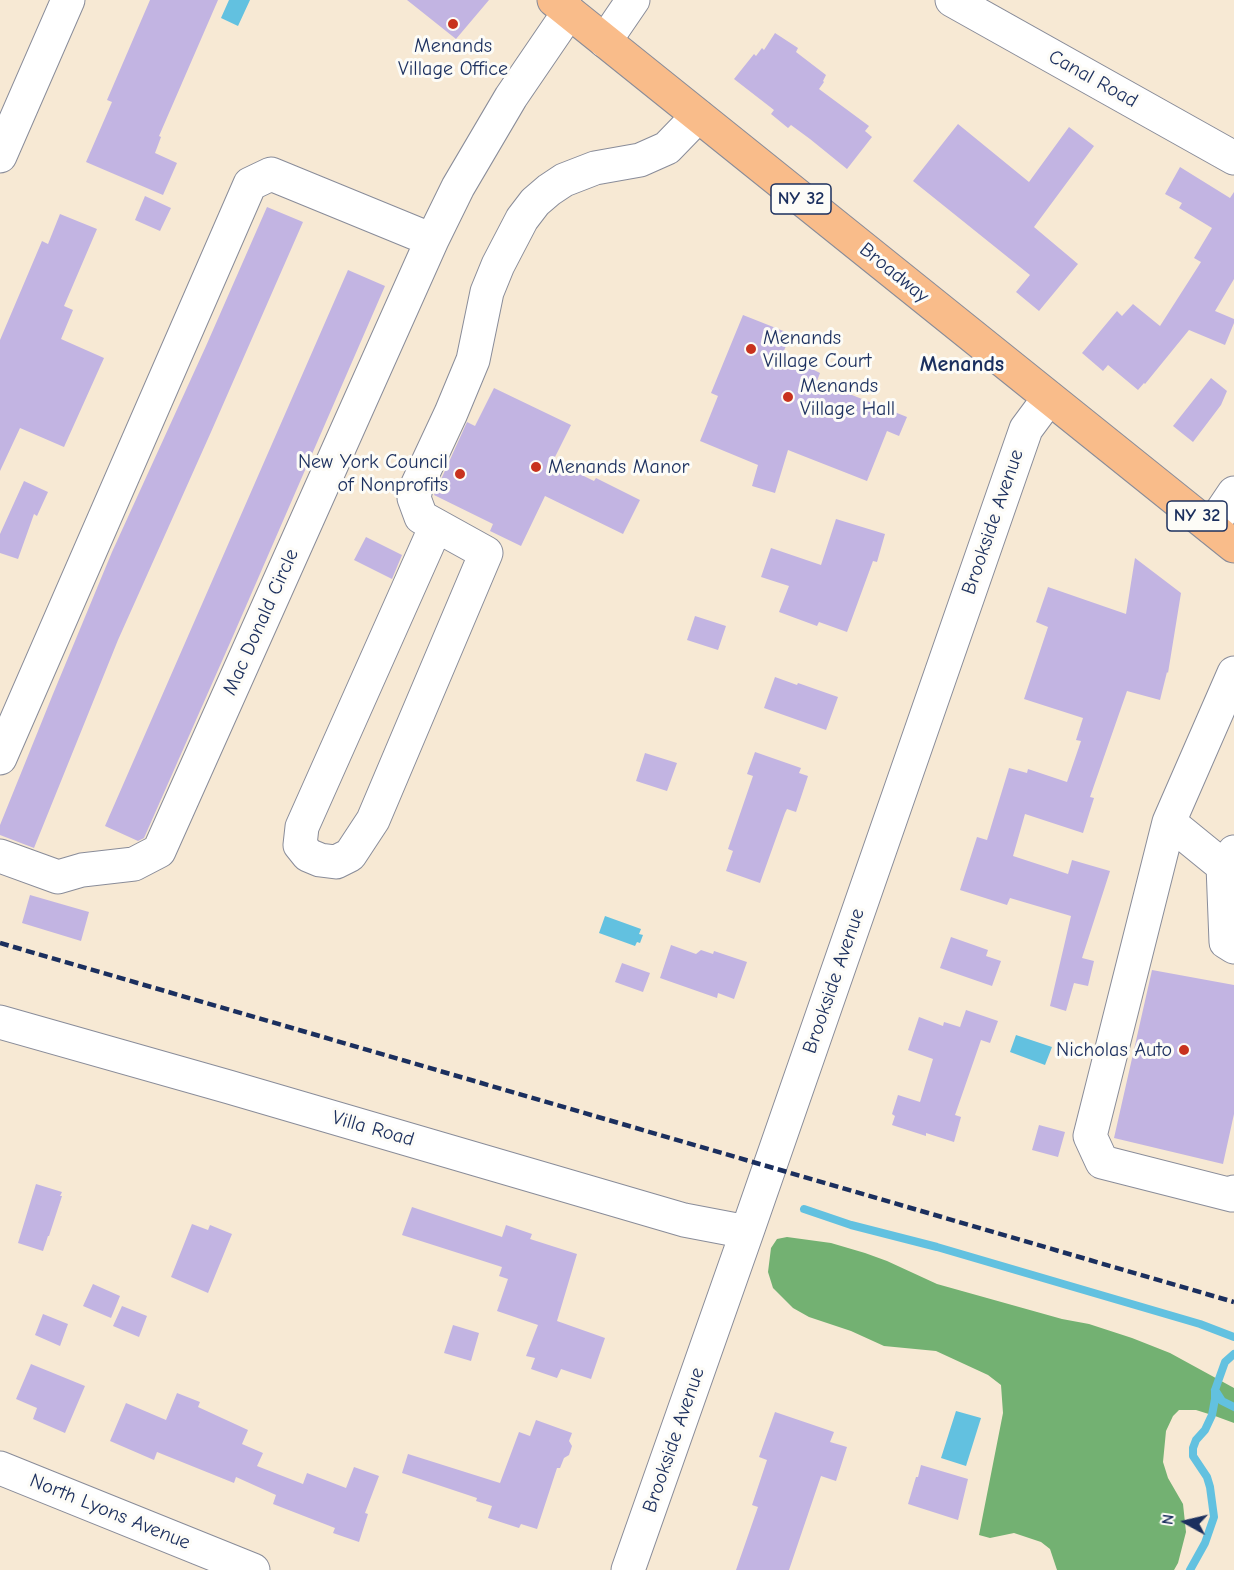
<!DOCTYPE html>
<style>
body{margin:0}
#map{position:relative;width:1234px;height:1570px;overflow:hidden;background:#f7e9d4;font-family:"Comic Neue",sans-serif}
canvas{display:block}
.north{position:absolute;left:1156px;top:1492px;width:60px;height:60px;-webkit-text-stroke:4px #fdfcf7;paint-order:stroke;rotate:278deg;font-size:16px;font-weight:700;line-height:24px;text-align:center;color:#1b2f5e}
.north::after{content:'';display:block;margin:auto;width:21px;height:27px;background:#1b2f5e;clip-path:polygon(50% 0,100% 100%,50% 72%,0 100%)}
</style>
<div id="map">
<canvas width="1234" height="1570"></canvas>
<div class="north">N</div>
</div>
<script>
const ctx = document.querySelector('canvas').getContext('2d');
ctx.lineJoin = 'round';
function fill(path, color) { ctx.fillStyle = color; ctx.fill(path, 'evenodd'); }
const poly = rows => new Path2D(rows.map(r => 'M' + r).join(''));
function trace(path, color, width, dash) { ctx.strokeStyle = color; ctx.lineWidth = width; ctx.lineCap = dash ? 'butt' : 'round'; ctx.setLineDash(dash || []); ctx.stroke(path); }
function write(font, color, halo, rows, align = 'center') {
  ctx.font = font + ' "Comic Neue",sans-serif'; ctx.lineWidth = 6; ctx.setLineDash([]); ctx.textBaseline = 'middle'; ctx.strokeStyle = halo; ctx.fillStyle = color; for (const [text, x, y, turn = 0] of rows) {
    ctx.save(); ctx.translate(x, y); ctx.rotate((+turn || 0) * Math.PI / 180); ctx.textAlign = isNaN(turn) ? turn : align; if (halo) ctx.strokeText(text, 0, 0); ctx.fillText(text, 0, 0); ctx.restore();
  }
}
const forest = poly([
 [787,1237,831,1243,865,1253,887,1261,937,1284,1062,1319,1089,1324,1132,1338,1170,1353,1234,1388,1234,1423,1215,1416,1196,1410,1179,1410,1173,1416,1166,1431,1163,1462,1168,1478,1183,1504,1186,1532,1178,1563,1174,1570,1057,1570,1050,1549,1041,1542,1014,1533,990,1538,979,1535,1003,1413,1001,1385,988,1375,936,1351,884,1346,851,1331,809,1317,793,1308,773,1288,768,1272,771,1248,777,1239]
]);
const water = poly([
 [229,0,250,0,238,26,221,18],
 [605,916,641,929,639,934,643,935,640,943,637,942,635,946,599,933],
 [1016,1035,1052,1047,1045,1065,1010,1052],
 [956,1411,981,1418,966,1466,941,1458]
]);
const stream = poly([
 [804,1209,851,1225,937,1247,1200,1324,1234,1337],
 [1215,1390,1222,1401,1234,1407],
 [1190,1570,1205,1543,1214,1517,1210,1487,1207,1477,1193,1456,1193,1448,1196,1440,1205,1430,1212,1415,1215,1399,1215,1390,1225,1362,1234,1354]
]);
const building = poly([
 [150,0,218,0,159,136,161,137,155,153,177,163,163,195,86,162,112,102,107,100],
 [407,0,489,0,456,39],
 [775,33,798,48,796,52,826,75,823,81,824,82,819,89,869,126,865,131,872,137,847,169,810,139,791,125,788,128,771,114,774,110,734,79,754,54,756,56,762,48,764,50],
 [958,124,1029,182,1069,127,1094,146,1034,227,1078,264,1039,311,1016,292,1030,275,913,181],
 [1180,167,1230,198,1234,192,1234,279,1215,311,1234,319,1234,323,1225,345,1189,330,1145,384,1144,383,1138,390,1108,365,1103,371,1082,353,1117,311,1122,316,1133,304,1160,326,1201,262,1194,258,1212,228,1179,208,1182,203,1165,194],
 [145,196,171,208,160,231,135,220],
 [267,207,303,222,211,432,118,640,34,848,0,835,0,825,53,694,112,552,206,346],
 [60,214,97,229,64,306,73,310,61,339,104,358,64,447,20,428,0,471,0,340,42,241,48,244],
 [348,270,385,286,233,636,144,838,138,841,105,826],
 [743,315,791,334,783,353,811,364,810,368,820,373,817,381,907,417,899,436,887,431,867,481,788,450,775,493,752,486,758,465,700,441,718,396,711,393],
 [1211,378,1227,391,1221,405,1193,442,1173,426],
 [494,388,571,425,553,461,594,481,596,478,640,500,623,534,545,496,521,546,490,531,493,524,434,495,467,422,475,426],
 [24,481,48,492,37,516,34,514,18,559,0,553,0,534],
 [836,519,885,534,877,562,873,561,847,632,819,622,817,626,779,612,789,586,761,577,771,548,821,565],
 [366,537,402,555,392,579,354,560],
 [1135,558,1181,593,1168,673,1167,672,1160,700,1127,691,1090,797,1094,798,1083,833,1025,814,1013,856,1068,874,1072,860,1110,871,1082,958,1094,961,1088,986,1074,983,1066,1011,1050,1006,1071,916,1010,898,1007,905,960,890,977,837,987,840,1009,768,1027,773,1028,769,1067,782,1081,741,1076,740,1083,718,1024,699,1048,627,1036,622,1048,587,1126,614],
 [695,616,726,626,718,650,687,640],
 [775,677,797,685,798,683,838,697,826,730,764,708],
 [755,752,801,768,799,773,808,776,796,812,787,809,785,813,760,883,726,871,733,851,728,849,753,776,747,774],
 [645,753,677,763,667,791,636,781],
 [30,895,89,912,81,941,22,923],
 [951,937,988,950,986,956,1001,961,992,986,940,968],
 [671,945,696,954,701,950,713,954,714,951,747,962,734,999,718,993,717,998,660,978],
 [622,963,650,973,643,992,615,982],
 [1152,970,1234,985,1234,1114,1223,1164,1114,1138],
 [966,1010,998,1021,990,1043,981,1040,955,1115,961,1117,954,1142,926,1133,926,1136,892,1125,895,1116,892,1114,898,1095,920,1102,933,1059,908,1050,919,1017,943,1026,944,1022,960,1027],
 [1039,1125,1065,1132,1058,1157,1032,1150],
 [36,1184,62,1192,60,1196,62,1196,49,1236,48,1236,43,1251,18,1243],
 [412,1207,502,1237,506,1225,532,1234,530,1239,577,1254,557,1321,605,1338,591,1379,561,1369,557,1378,531,1369,535,1358,526,1356,538,1325,497,1311,508,1279,499,1276,502,1267,402,1235],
 [192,1224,208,1230,210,1225,232,1234,208,1293,171,1277],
 [93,1284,120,1296,111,1318,83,1306],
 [122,1306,147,1316,139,1337,113,1326],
 [43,1314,68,1324,60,1346,35,1335],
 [453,1325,479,1333,471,1361,444,1353],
 [31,1364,85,1386,65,1433,33,1419,37,1408,16,1399],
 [177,1393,200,1402,198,1407,248,1430,242,1444,263,1453,257,1466,303,1484,307,1473,346,1488,354,1467,379,1476,365,1513,368,1514,359,1542,333,1533,335,1528,273,1504,276,1495,236,1477,234,1483,157,1452,154,1460,110,1441,126,1403,166,1420],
 [775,1412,834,1432,830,1442,847,1447,836,1481,821,1476,789,1570,736,1570,758,1507,752,1505,767,1460,759,1457],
 [536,1420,572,1433,569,1441,572,1446,569,1455,564,1458,560,1468,557,1468,537,1529,521,1524,519,1528,488,1518,492,1506,476,1501,477,1498,402,1473,408,1454,500,1483,519,1432,530,1436],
 [921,1465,968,1479,958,1520,908,1504,916,1477,918,1477]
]);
const minor = poly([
 [952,0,1234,158],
 [605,41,633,0],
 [0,156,68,0],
 [436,526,302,827,300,845,308,855,320,860,336,862,350,855,373,820,486,553,421,517,414,498,416,488,451,413,473,360,487,292,498,265,522,219,535,202,549,190,564,180,595,168,640,160,667,148,698,116],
 [1211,527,1234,493],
 [1234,673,1169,822,1223,866,1234,852],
 [0,758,250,184,271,174,432,240],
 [1169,822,1090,1136,1102,1162,1232,1195,1234,1192],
 [0,856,58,877,82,870,134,864,159,851,432,240,458,187,511,97,569,12],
 [1223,866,1226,942,1234,947],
 [0,1022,229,1087,684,1220,747,1232],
 [0,1468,253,1570],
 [628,1570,747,1232,1026,429,1049,398]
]);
const major = poly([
 [554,0,1234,546]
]);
const rail = poly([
 [0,943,1234,1302]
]);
const markers = [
 [453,24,6,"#c8321e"],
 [751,349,6,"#c8321e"],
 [788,397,6,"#c8321e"],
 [536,467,6,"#c8321e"],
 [460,474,6,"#c8321e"],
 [1184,1050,6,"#c8321e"]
];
const shields = [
 [801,199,60],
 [1197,516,60]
];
const shieldNames = [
 ["NY 32",801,199],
 ["NY 32",1197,516]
];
const poiNames = [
 ["Menands",453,46,"center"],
 ["Village Office",453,69,"center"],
 ["Menands",763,338],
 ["Village Court",763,361],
 ["Menands",800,386],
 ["Village Hall",800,409],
 ["New York Council",448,462,"right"],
 ["of Nonprofits",448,485,"right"],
 ["Menands Manor",548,467],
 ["Nicholas Auto",1172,1050,"right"]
];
const streetNames = [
 ["Canal Road",1093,79,29],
 ["Broadway",894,273,39],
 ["Brookside Avenue",993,522,-71],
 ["Mac Donald Circle",261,622,-66],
 ["Brookside Avenue",834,981,-71],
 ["Villa Road",373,1129,16],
 ["Brookside Avenue",674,1440,-71],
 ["North Lyons Avenue",110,1512,22]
];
const quarterNames = [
 ["Menands",962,365]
];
fill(forest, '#73b172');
fill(water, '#62c1e0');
trace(stream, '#62c1e0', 8);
fill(building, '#c2b4e2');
trace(minor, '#898c99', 35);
trace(major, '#898c99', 35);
trace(minor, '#fff', 33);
trace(major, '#f9bc8a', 33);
trace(rail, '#1b2f5e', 4.5, [9, 4.5]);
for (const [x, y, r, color] of markers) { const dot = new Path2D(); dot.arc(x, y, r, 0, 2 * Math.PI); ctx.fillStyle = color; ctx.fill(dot); trace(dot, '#fdfcf7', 2); }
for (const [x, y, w] of shields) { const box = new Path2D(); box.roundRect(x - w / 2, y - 15, w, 30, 4.5); ctx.fillStyle = '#fdfcf7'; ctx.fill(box); trace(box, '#1b2f5e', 1.5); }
write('bold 18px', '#1b2f5e', null, shieldNames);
write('20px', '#1b2f5e', '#fdfcf7', poiNames, 'left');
write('20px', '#1b2f5e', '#fdfcf7', streetNames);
write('bold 22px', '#1b2f5e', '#fdfcf7', quarterNames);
</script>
